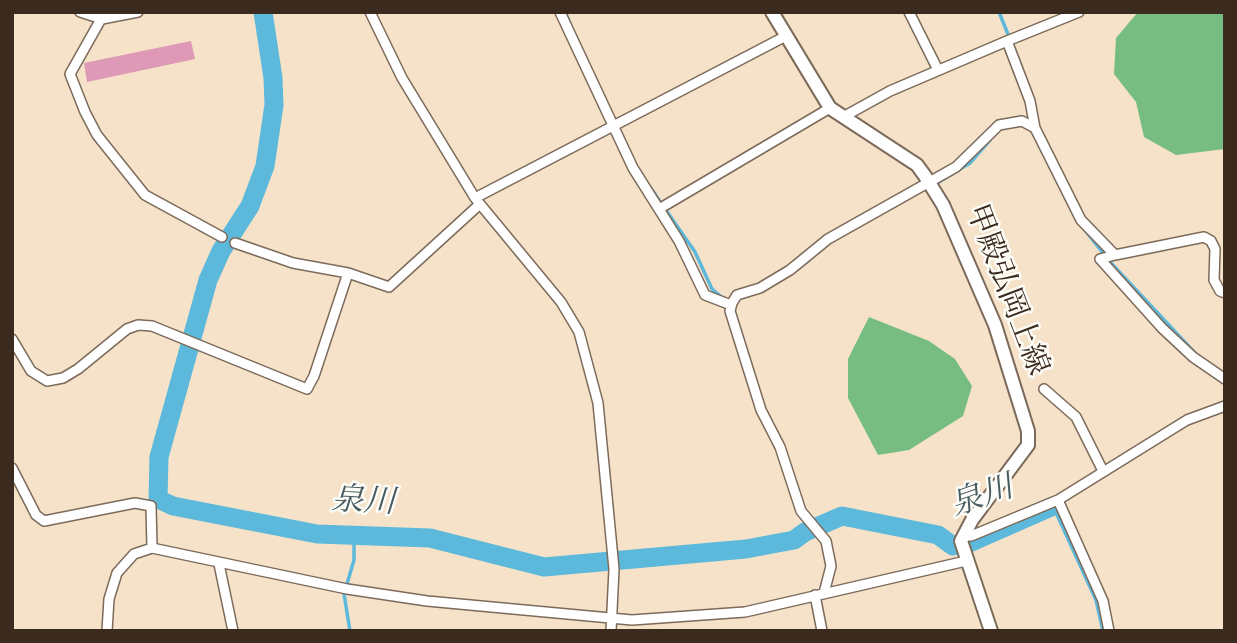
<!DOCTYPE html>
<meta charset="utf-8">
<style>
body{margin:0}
#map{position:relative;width:1237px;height:643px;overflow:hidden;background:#f5e2c9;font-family:"Sorts Mill Goudy",serif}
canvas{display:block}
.frame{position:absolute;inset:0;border:14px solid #3b2a1e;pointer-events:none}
</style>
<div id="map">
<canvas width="1237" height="643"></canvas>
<div class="frame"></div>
</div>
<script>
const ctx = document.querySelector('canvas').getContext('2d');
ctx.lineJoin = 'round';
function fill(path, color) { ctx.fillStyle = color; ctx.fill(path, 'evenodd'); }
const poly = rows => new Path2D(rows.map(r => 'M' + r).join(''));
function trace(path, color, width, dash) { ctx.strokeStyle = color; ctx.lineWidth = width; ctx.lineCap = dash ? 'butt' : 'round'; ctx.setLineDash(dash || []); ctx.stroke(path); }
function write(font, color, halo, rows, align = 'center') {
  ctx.font = font + ' "Sorts Mill Goudy","Noto Serif JP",serif'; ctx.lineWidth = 5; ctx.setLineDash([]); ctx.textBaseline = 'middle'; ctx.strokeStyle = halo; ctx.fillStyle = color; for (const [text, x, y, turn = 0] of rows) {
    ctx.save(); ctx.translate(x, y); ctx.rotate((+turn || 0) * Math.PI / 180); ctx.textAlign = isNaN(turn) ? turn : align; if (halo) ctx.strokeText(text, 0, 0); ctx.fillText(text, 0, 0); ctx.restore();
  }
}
const forest = poly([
 [1138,12,1225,12,1225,149,1176,155,1144,137,1136,102,1114,74,1116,38],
 [869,317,929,341,955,359,972,386,963,416,909,450,878,455,848,398,848,359]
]);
const stream = poly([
 [565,12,571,26],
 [999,12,1022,69],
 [934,185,970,163,990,140],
 [650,187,695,252,712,289,724,299],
 [1081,225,1110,262,1195,353],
 [792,273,808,261],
 [1053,506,1096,600,1103,631],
 [350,631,344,594,354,560,354,535]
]);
const river = poly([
 [263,12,273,78,274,105,265,166,250,206,221,251,208,280,159,457,158,499,173,506,317,534,430,538,544,567,746,549,794,540,805,532,842,516,938,535,953,546,969,543,1053,506]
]);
const building = poly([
 [191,41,195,59,87,82,84,63]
]);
const street = poly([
 [80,12,102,19,138,12],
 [105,12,70,74,85,112,97,135,145,195,222,237],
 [370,12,402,78,475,198,561,302,579,332,598,403,614,569,611,631],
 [560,12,633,168,679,241,705,295,731,305],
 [909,12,938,70],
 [1007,41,1079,12],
 [843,117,890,91,1007,41,1030,101,1035,128],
 [475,198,786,36],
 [659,209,830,108],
 [235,243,293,263,348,273,389,287,480,204],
 [1115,255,1204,237,1211,241,1215,249,1214,280,1220,291,1225,293],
 [12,339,31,371,47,381,63,378,78,369,127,329,138,325,152,326,307,389,314,376,348,273],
 [1044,389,1076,417,1103,471],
 [12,468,36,515,44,521,135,503,151,506,152,548],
 [1058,500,1187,420,1225,406],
 [963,536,971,536,1058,500,1103,601,1109,631],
 [219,564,233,631],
 [824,593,831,566,826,541,801,511,780,447,761,410,730,311,732,303,737,295,760,288,790,270,828,239,956,167,999,125,1022,121,1035,128,1081,220,1115,255,1100,259,1162,328,1193,357,1225,379],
 [815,595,822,631],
 [107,631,109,599,117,573,134,554,152,548,347,589,427,601,632,620,745,612,966,561]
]);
const secondary = poly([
 [772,12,830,108,917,165,925,176,943,205,995,325,1028,431,1028,445,972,520,961,541,991,631]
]);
const streetNames = [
 ["甲殿弘岡上線",1004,291,69]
];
const waterNames = [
 ["泉川",983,500,-19],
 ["泉川",363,505,3]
];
fill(forest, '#77bd82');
trace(stream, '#5db9db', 3.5);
trace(river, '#5db9db', 19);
fill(building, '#dd99b5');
trace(street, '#7c6a5a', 12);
trace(secondary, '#7c6a5a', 16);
trace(street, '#fff', 9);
trace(secondary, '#fff', 12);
write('30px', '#3b2a1e', '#fdfcf7', streetNames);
write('italic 32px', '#475c60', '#fdfcf7', waterNames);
</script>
